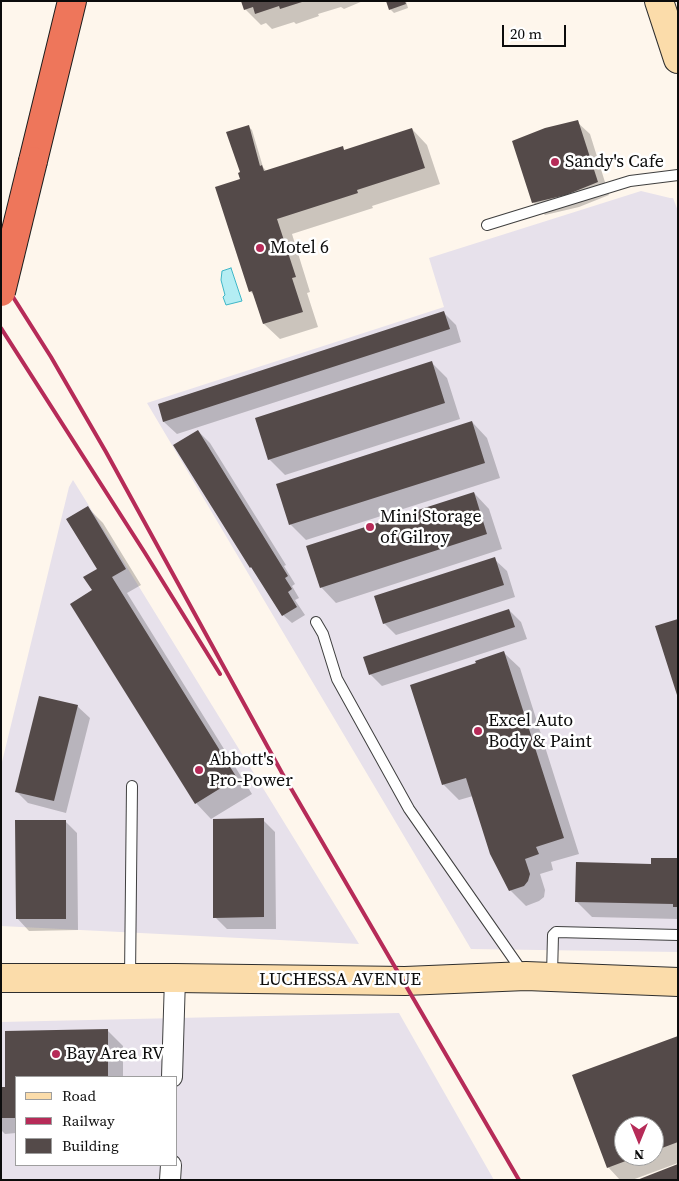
<!DOCTYPE html>
<style>
body{margin:0}
#map{position:relative;width:679px;height:1181px;overflow:hidden;background:#fef6ec;font-family:"Source Serif 4",serif}
canvas{display:block}
.frame{position:absolute;inset:0;border:2px solid #0c0c0c;pointer-events:none}
.legend{position:absolute;left:15px;top:1076px;width:162px;height:90px;box-sizing:border-box;background:#fff;border:1px solid #9e9e9e;margin:0;padding:6px 9px;list-style:none;font-size:15px;color:#0c0c0c}
.legend li{display:flex;align-items:center;gap:10px;height:25px}
.legend b{width:25px;border:1px solid #9e9e9e}
.north{position:absolute;left:614px;top:1116px;width:50px;height:50px;box-sizing:border-box;background:#fff;border:1px solid #9e9e9e;border-radius:50%;rotate:180deg;font-size:14px;font-weight:700;line-height:20px;text-align:center;color:#0c0c0c}
.north::after{content:'';display:block;margin:auto;width:18px;height:22px;background:#b62b58;clip-path:polygon(50% 0,100% 100%,50% 72%,0 100%)}
.scale{position:absolute;left:502px;top:25px;width:64px;height:22px;box-sizing:border-box;border:2px solid #0c0c0c;border-top:0;padding-left:6px;font-size:15px;line-height:18px;white-space:nowrap;color:#0c0c0c;-webkit-text-stroke:4px #fff;paint-order:stroke}
</style>
<div id="map">
<canvas width="679" height="1181"></canvas>
<div class="frame"></div>
<ul class="legend">
<li><b style="height:6px;background:#fbdcaa"></b>Road</li>
<li><b style="height:6px;background:#b62b58"></b>Railway</li>
<li><b style="height:14px;background:#544a49"></b>Building</li>
</ul>
<div class="north">N</div>
<div class="scale">20 m</div>
</div>
<script>
const ctx = document.querySelector('canvas').getContext('2d');
ctx.lineJoin = 'round';
function fill(path, color) { ctx.fillStyle = color; ctx.fill(path, 'evenodd'); }
const poly = rows => new Path2D(rows.map(r => 'M' + r).join(''));
function trace(path, color, width, dash) { ctx.strokeStyle = color; ctx.lineWidth = width; ctx.lineCap = dash ? 'butt' : 'round'; ctx.setLineDash(dash || []); ctx.stroke(path); }
function write(font, color, halo, rows, align = 'center') {
  ctx.font = font + ' "Source Serif 4",serif'; ctx.lineWidth = 5; ctx.setLineDash([]); ctx.textBaseline = 'middle'; ctx.strokeStyle = halo; ctx.fillStyle = color; for (const [text, x, y, turn = 0] of rows) {
    ctx.save(); ctx.translate(x, y); ctx.rotate((+turn || 0) * Math.PI / 180); ctx.textAlign = isNaN(turn) ? turn : align; if (halo) ctx.strokeText(text, 0, 0); ctx.fillText(text, 0, 0); ctx.restore();
  }
}
const industrial = poly([
 [641,191,670,198,673,198,678,211,678,952,471,949,147,403,444,307,429,258],
 [73,480,133,577,359,944,1,926,1,766,69,487],
 [399,1013,494,1180,1,1180,1,1022],
 [16,1077,176,1077,176,1165,16,1165]
]);
const water = poly([
 [231,268,242,301,226,305,223,297,225,295,221,280,222,271,231,268]
]);
const shadow = poly([
 [243,1,363,1,344,9,341,7,318,14,319,16,296,24,294,22,272,29,266,23,261,25,245,9],
 [387,1,406,1,408,8,394,13,390,9],
 [577,122,590,134,609,195,579,207,545,215,533,202],
 [248,126,252,130,263,167,267,172,342,148,345,151,412,129,427,145,440,184,372,206,373,208,292,234,310,292,307,293,318,327,280,339,264,324,255,296,250,291,241,180],
 [444,313,456,325,461,342,177,434,164,422,159,404],
 [432,363,447,378,460,419,285,475,269,459],
 [472,422,487,438,500,478,306,540,290,524],
 [198,431,210,443,286,565,284,566,295,584,292,586,299,598,295,600,305,615,292,623,283,615,257,574,251,567],
 [474,493,489,509,502,549,336,603,321,587],
 [87,507,103,523,141,585,127,593,252,794,211,819,196,803,93,591,99,569],
 [494,559,507,571,515,597,396,635,384,623],
 [509,610,521,622,527,639,382,686,370,674],
 [504,653,520,668,579,854,551,862,553,870,540,874,545,890,544,897,539,901,526,906,510,890,473,796,459,800,444,785,412,685,477,664],
 [77,706,90,718,66,813,28,803,16,791],
 [263,820,275,832,276,929,227,929,215,917],
 [65,821,77,833,78,930,29,931,17,918],
 [678,860,678,919,592,917,576,901,652,865],
 [107,1030,123,1046,123,1077,16,1077,16,1133,5,1134,1,1130,1,1089,7,1089,6,1032],
 [678,1037,678,1163,632,1180,620,1180,608,1167,574,1075],
 [624,1126,654,1126,654,1156,624,1156]
]);
const building = poly([
 [241,1,302,1,302,2,280,9,279,6,255,14,253,7,244,10],
 [386,1,405,1,406,4,389,10],
 [578,120,598,182,566,195,532,203,512,141,545,128],
 [249,125,260,166,262,165,264,171,343,146,344,150,412,128,425,168,357,190,358,193,277,219,296,277,292,278,303,312,263,324,252,291,249,292,215,187,240,179,238,173,240,172,226,132],
 [444,311,450,329,163,422,158,404],
 [432,361,445,403,268,460,255,418],
 [472,421,485,463,289,525,276,484],
 [198,430,288,576,285,578,292,589,288,592,297,607,282,616,251,567,250,568,173,445],
 [474,492,487,534,320,588,306,546],
 [88,506,126,569,112,577,237,778,195,804,70,604,92,590,83,577,97,569,66,519],
 [495,557,504,585,383,624,374,596],
 [509,609,515,627,369,675,363,657],
 [678,619,678,695,677,695,655,626],
 [504,651,564,838,536,847,539,854,525,859,530,874,528,881,524,886,509,891,490,854,466,778,442,785,410,685,476,663,475,661],
 [39,696,78,705,54,801,15,792],
 [264,818,264,917,213,918,213,819],
 [15,820,66,820,66,919,16,919],
 [651,858,678,858,678,907,673,907,673,904,575,902,576,862,651,864],
 [108,1029,108,1077,16,1077,16,1118,1,1118,1,1087,5,1087,5,1031],
 [678,1036,678,1142,654,1151,654,1126,624,1126,624,1156,639,1156,607,1168,572,1075],
 [678,1164,678,1180,637,1180]
]);
const lane = poly([
 [487,225,630,181,678,175],
 [316,622,323,634,337,679,409,809,524,974],
 [552,975,553,935,556,932,678,935],
 [130,977,132,786]
]);
const street = poly([
 [172,1077,175,978],
 [170,1180,171,1165]
]);
const secondary = poly([
 [659,1,678,59],
 [1,978,175,978,405,981,526,976,678,982]
]);
const highway = poly([
 [33,161,72,1]
]);
const rail = poly([
 [1,278,51,357,106,452,282,773,519,1180],
 [1,328,145,553,220,674]
]);
const highwayBridge = poly([
 [1,292,33,161]
]);
const markers = [
 [555,162,5,"#b62b58"],
 [260,248,5,"#b62b58"],
 [370,527,5,"#b62b58"],
 [478,731,5,"#b62b58"],
 [199,770,5,"#b62b58"],
 [56,1054,5,"#b62b58"]
];
const poiNames = [
 ["Sandy's Cafe",565,162],
 ["Motel 6",270,248],
 ["Mini Storage",380,517],
 ["of Gilroy",380,538],
 ["Excel Auto",488,721],
 ["Body & Paint",488,742],
 ["Abbott's",209,760],
 ["Pro-Power",209,781],
 ["Bay Area RV",66,1054]
];
const streetNames = [
 ["LUCHESSA AVENUE",340,980]
];
fill(industrial, '#e7e1eb');
fill(water, '#b4edf3');
trace(water, '#3eb6c7', 1);
fill(shadow, '#0003');
fill(building, '#544a49');
trace(lane, '#3f3f3f', 12);
trace(street, '#3f3f3f', 22);
trace(secondary, '#2e2e2e', 30);
trace(highway, '#1d1d1d', 30);
trace(lane, '#fff', 10);
trace(street, '#fff', 20);
trace(secondary, '#fbdcaa', 28);
trace(highway, '#ee765b', 28);
trace(rail, '#b62b58', 4);
trace(highwayBridge, '#1d1d1d', 30, []);
trace(highwayBridge, '#ee765b', 28);
for (const [x, y, r, color] of markers) { const dot = new Path2D(); dot.arc(x, y, r, 0, 2 * Math.PI); ctx.fillStyle = color; ctx.fill(dot); trace(dot, '#fff', 2); }
write('18px', '#0c0c0c', '#fff', poiNames, 'left');
write('18px', '#0c0c0c', '#fff', streetNames);
</script>
